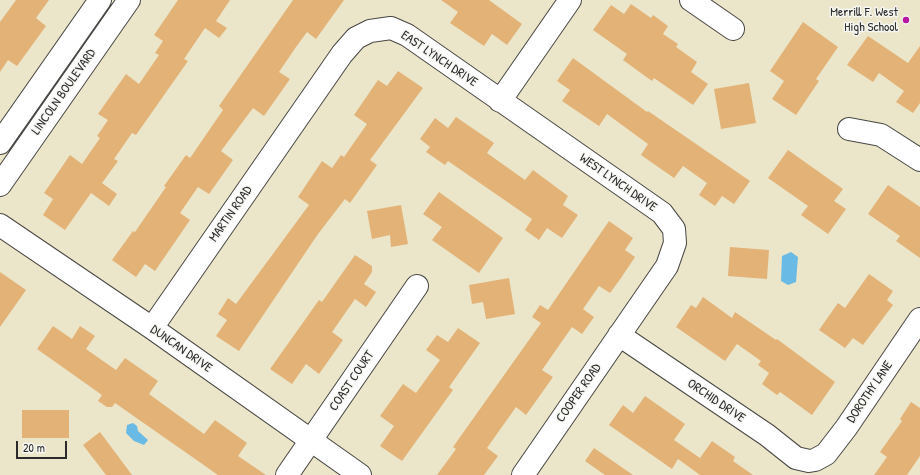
<!DOCTYPE html>
<style>
body{margin:0}
#map{position:relative;width:920px;height:475px;overflow:hidden;background:#ebe6ca;font-family:"Patrick Hand",sans-serif}
canvas{display:block}
.scale{position:absolute;left:16px;top:441px;width:51px;height:18px;box-sizing:border-box;border:2px solid #2b2b2b;border-top:0;padding-left:5px;font-size:12px;line-height:14px;white-space:nowrap;color:#2b2b2b;-webkit-text-stroke:3px #f6f6f2;paint-order:stroke}
</style>
<div id="map">
<canvas width="920" height="475"></canvas>
<div class="scale">20 m</div>
</div>
<script>
const ctx = document.querySelector('canvas').getContext('2d');
ctx.lineJoin = 'round';
function fill(path, color) { ctx.fillStyle = color; ctx.fill(path, 'evenodd'); }
const poly = rows => new Path2D(rows.map(r => 'M' + r).join(''));
function trace(path, color, width, dash) { ctx.strokeStyle = color; ctx.lineWidth = width; ctx.lineCap = dash ? 'butt' : 'round'; ctx.setLineDash(dash || []); ctx.stroke(path); }
function write(font, color, halo, rows, align = 'center') {
  ctx.font = font + ' "Patrick Hand",sans-serif'; ctx.lineWidth = 3; ctx.setLineDash([]); ctx.textBaseline = 'middle'; ctx.strokeStyle = halo; ctx.fillStyle = color; for (const [text, x, y, turn = 0] of rows) {
    ctx.save(); ctx.translate(x, y); ctx.rotate((+turn || 0) * Math.PI / 180); ctx.textAlign = isNaN(turn) ? turn : align; if (halo) ctx.strokeText(text, 0, 0); ctx.fillText(text, 0, 0); ctx.restore();
  }
}
const water = poly([
 [791,252,798,257,796,282,788,285,781,281,782,256],
 [133,423,137,426,138,431,148,440,144,445,134,441,126,433,127,425]
]);
const building = poly([
 [16,0,49,0,36,18,46,26,17,66,8,60,0,72,0,22],
 [178,0,230,0,216,21,227,28,219,38,205,28,184,59,188,61,136,135,132,133,114,159,118,161,102,183,117,194,109,206,91,193,65,230,43,215,53,199,44,193,70,155,82,164,100,138,97,136,108,120,98,114,126,74,139,84,159,55,155,53,163,41,154,35],
 [293,0,344,0,316,39,307,32,296,47,279,72,290,79,264,116,253,108,221,151,233,160,209,194,198,187,180,213,190,220,155,271,145,264,136,277,112,260,133,231,135,232,166,187,164,186,186,155,190,158,223,110,219,106],
 [441,0,489,0,522,24,507,45,492,34,484,46,450,23,458,12],
 [631,4,651,18,653,15,668,26,663,34,678,44,676,47,697,62,691,72,708,84,693,105,654,78,652,81,623,60,627,54,593,30,611,5,624,14],
 [803,22,838,47,816,79,819,81,796,115,772,99,784,81,770,71],
 [868,36,908,63,920,46,920,103,913,113,896,102,904,91,879,73,873,82,847,65],
 [573,58,647,112,648,111,750,181,734,204,722,196,715,206,699,195,707,183,683,166,674,178,641,155,648,144,607,114,599,126,562,101,570,90,557,81],
 [398,71,423,88,370,160,377,165,350,203,345,199,318,234,239,351,216,336,227,320,218,314,228,298,236,304,309,205,298,197,322,161,332,168,341,155,344,157,367,124,354,115,378,80,387,86],
 [749,83,756,123,721,129,714,89],
 [456,117,494,143,487,153,525,180,533,170,568,196,563,205,578,215,562,238,547,228,539,240,525,230,532,219,448,161,445,165,426,152,430,147,420,139,435,118,448,128],
 [788,150,843,189,834,201,846,209,828,234,801,215,808,206,768,178],
 [888,185,920,207,920,258,896,241,900,236,868,214],
 [439,192,503,238,479,273,432,240,442,227,423,214],
 [401,205,408,244,391,247,390,235,372,239,367,211],
 [609,221,633,238,625,250,635,257,621,278,610,293,599,286,583,309,594,317,582,334,572,327,542,370,553,377,541,394,526,415,516,407,487,448,498,456,484,475,437,475,456,449,453,447,541,323,532,317,540,305,548,310],
 [730,247,769,250,767,279,728,276],
 [355,255,372,266,372,272,364,284,376,292,366,307,355,299,332,332,343,340,319,374,306,364,292,384,270,369,319,300,322,302],
 [0,272,26,290,0,327],
 [869,274,893,291,887,300,893,305,863,345,853,338,845,348,819,330,838,303,845,308],
 [509,278,515,314,486,319,483,302,472,304,469,285],
 [703,297,732,318,735,312,776,340,777,339,835,382,812,415,780,392,777,395,762,384,769,373,758,365,761,361,737,344,725,361,676,327,691,305,696,308],
 [53,326,72,339,80,326,95,336,86,349,116,370,125,358,158,381,149,394,204,434,215,420,247,443,238,456,266,475,218,475,115,403,112,407,107,407,98,401,102,395,37,349],
 [458,328,480,343,449,387,453,390,402,461,380,446,394,426,380,416,403,384,416,393,440,360,426,350,437,335,448,342],
 [645,396,685,424,674,440,700,458,712,441,735,457,733,461,753,475,700,475,678,459,672,469,609,425,623,405,633,413],
 [911,402,920,408,920,456,907,475,874,475,887,457,880,452,902,421,900,419],
 [22,410,69,410,69,438,22,438],
 [100,432,132,475,106,475,83,445],
 [594,448,633,475,605,475,585,461]
]);
const minor = poly([
 [691,0,733,29],
 [500,101,570,0],
 [849,129,881,135,920,160],
 [0,143,100,0],
 [0,185,129,0],
 [0,225,152,328,360,475],
 [152,328,342,54,356,38,370,31,391,28,407,35,662,213,674,229,675,243,667,266,523,475],
 [619,335,767,435,796,458,809,461,815,460,826,454,846,428,920,319],
 [287,475,417,286]
]);
const markers = [
 [906,20,4,"#b5179e"]
];
const poiNames = [
 ["Merrill F. West",898,13],
 ["High School",898,28]
];
const streetNames = [
 ["EAST LYNCH DRIVE",439,59,34],
 ["LINCOLN BOULEVARD",64,92,-55],
 ["WEST LYNCH DRIVE",618,183,35],
 ["MARTIN ROAD",231,214,-55],
 ["DUNCAN DRIVE",181,349,35],
 ["COAST COURT",352,381,-56],
 ["DOROTHY LANE",870,392,-56],
 ["COOPER ROAD",579,393,-55],
 ["ORCHID DRIVE",716,401,34]
];
fill(water, '#69bae4');
fill(building, '#e3b276');
trace(minor, '#484743', 24);
trace(minor, '#fff', 22);
for (const [x, y, r, color] of markers) { const dot = new Path2D(); dot.arc(x, y, r, 0, 2 * Math.PI); ctx.fillStyle = color; ctx.fill(dot); trace(dot, '#f6f6f2', 1.5); }
write('13px', '#2b2b2b', '#f6f6f2', poiNames, 'right');
write('13px', '#2b2b2b', '#f6f6f2', streetNames);
</script>
